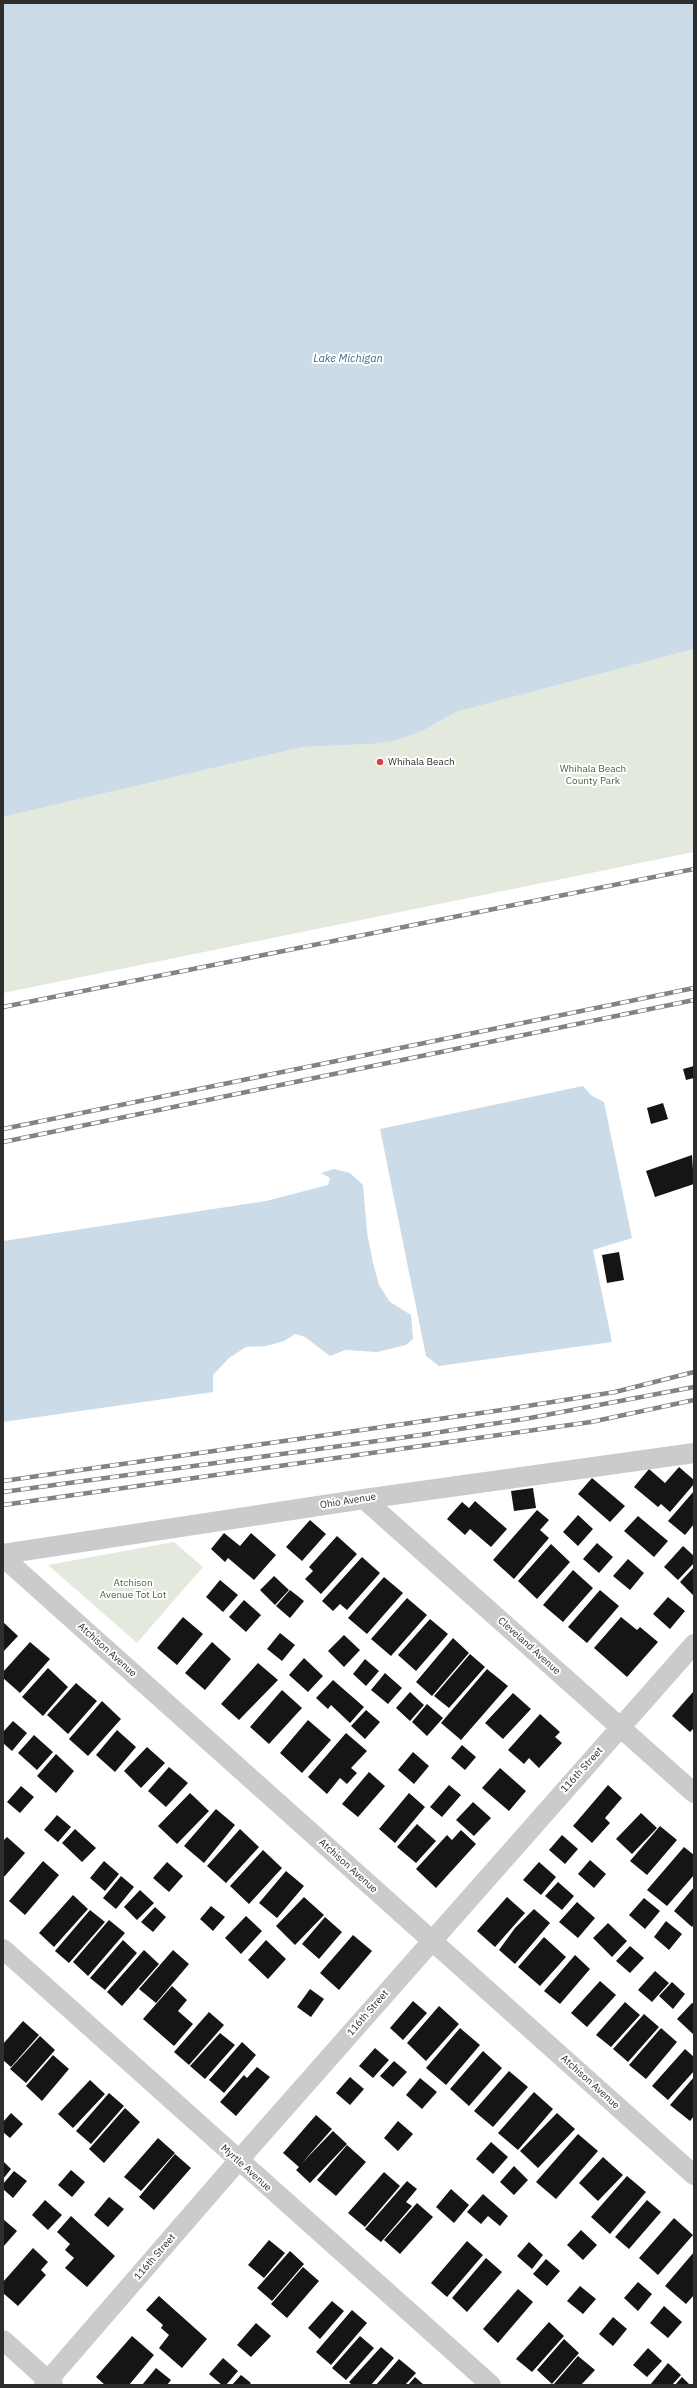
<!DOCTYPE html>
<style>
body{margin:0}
#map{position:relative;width:697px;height:2388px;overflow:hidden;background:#fff;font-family:"IBM Plex Sans",sans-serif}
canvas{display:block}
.frame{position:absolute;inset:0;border:4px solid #2e2e2e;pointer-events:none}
</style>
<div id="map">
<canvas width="697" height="2388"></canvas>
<div class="frame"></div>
</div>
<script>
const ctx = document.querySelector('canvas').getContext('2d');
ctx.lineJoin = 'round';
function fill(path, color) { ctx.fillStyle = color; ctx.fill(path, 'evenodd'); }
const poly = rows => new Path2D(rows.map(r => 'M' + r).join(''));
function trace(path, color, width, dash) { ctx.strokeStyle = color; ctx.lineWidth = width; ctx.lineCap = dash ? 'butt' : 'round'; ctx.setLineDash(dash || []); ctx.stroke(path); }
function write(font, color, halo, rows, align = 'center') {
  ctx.font = font + ' "IBM Plex Sans",sans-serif'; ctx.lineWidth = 4; ctx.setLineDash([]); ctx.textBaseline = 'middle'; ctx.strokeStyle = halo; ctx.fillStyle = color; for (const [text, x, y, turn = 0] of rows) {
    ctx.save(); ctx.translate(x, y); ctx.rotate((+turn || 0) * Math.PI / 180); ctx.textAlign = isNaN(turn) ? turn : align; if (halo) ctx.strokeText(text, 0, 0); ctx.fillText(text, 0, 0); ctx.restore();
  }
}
const green = poly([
 [694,649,694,852,3,993,3,817,303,747,371,744,426,729,456,712],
 [174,1542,203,1567,137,1643,48,1565]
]);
const water = poly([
 [3,3,694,3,694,649,456,712,426,729,398,740,371,744,303,747,3,817],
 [583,1086,592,1096,604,1102,632,1238,593,1250,612,1342,439,1366,426,1356,380,1129],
 [334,1169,350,1173,363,1185,367,1232,373,1263,379,1285,390,1302,411,1315,413,1339,406,1345,377,1352,345,1350,330,1356,305,1337,295,1334,284,1341,266,1346,246,1347,229,1358,213,1375,213,1392,3,1422,3,1241,266,1201,328,1185,330,1178,321,1173]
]);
const building = poly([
 [694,1066,694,1078,686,1080,683,1069],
 [663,1103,668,1119,651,1124,647,1108],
 [692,1155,694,1184,655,1197,646,1171],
 [619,1252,624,1280,607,1283,602,1255],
 [679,1467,694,1480,694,1484,670,1512,661,1504,658,1507,634,1487,649,1469,665,1483],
 [592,1478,625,1506,610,1522,578,1494],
 [533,1488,536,1508,514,1511,511,1491],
 [694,1491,694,1524,685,1535,668,1521],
 [475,1501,507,1529,491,1547,470,1529,465,1535,447,1519,462,1502,469,1508],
 [537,1510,549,1520,540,1530,549,1538,514,1579,493,1560],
 [578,1515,593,1529,578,1546,563,1532],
 [638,1516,668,1541,654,1557,624,1531],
 [310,1520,326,1534,302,1561,286,1547],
 [224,1533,240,1546,251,1533,276,1555,254,1580,228,1558,225,1562,211,1549],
 [337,1536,357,1554,321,1594,305,1579,313,1571,309,1567],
 [597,1543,613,1557,599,1573,583,1559],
 [551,1544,570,1562,537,1599,518,1581],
 [683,1546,694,1556,694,1563,678,1580,664,1567],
 [362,1557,380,1573,347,1610,340,1604,333,1611,322,1601],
 [628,1559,644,1573,630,1590,613,1576],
 [694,1567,694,1596,680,1582],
 [573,1570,593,1588,563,1622,543,1605],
 [274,1576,289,1590,275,1605,260,1590],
 [384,1577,403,1593,367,1634,348,1618],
 [220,1580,238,1595,223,1612,206,1597],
 [290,1590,304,1601,290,1618,276,1606],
 [600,1590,619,1606,587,1643,568,1627],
 [668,1597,685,1611,670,1629,653,1614],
 [407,1598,427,1615,391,1656,371,1639],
 [244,1600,261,1615,246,1632,229,1617],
 [183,1617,203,1634,177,1665,157,1648],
 [621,1617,637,1630,640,1627,658,1642,627,1677,594,1648],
 [430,1619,448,1634,416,1671,398,1655],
 [3,1622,18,1636,3,1652],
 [280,1633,295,1645,282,1661,267,1649],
 [344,1635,360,1650,344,1667,328,1651],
 [453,1638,469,1653,432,1696,416,1682],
 [30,1642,50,1659,20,1693,3,1678,3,1672],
 [212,1642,231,1659,205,1690,185,1673],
 [470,1654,485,1667,449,1708,434,1696],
 [304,1658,323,1676,308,1692,289,1675],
 [365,1659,379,1671,366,1686,353,1674],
 [258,1663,278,1680,239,1720,221,1704],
 [48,1668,68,1687,43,1716,22,1697],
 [487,1669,508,1686,461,1740,441,1723],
 [385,1673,402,1688,388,1704,371,1690],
 [333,1680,364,1707,350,1723,331,1705,328,1709,316,1698],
 [76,1683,97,1701,68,1734,47,1715],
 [282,1690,302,1708,269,1744,250,1727],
 [410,1692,424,1705,410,1721,396,1708],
 [693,1692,694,1728,690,1732,672,1716],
 [513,1693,531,1709,503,1739,485,1723],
 [102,1701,121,1719,88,1756,69,1739],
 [427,1704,443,1718,427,1736,412,1722],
 [366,1710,380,1722,365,1739,351,1726],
 [540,1714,560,1732,555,1737,562,1743,539,1768,529,1758,524,1764,508,1750],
 [308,1720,331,1740,302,1773,280,1753],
 [13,1721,27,1733,12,1751,3,1743,3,1732],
 [117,1730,136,1747,115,1772,96,1755],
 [346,1733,367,1751,351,1768,357,1773,347,1784,340,1778,327,1794,308,1777],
 [34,1735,53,1752,37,1770,18,1753],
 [462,1745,476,1757,465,1770,451,1758],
 [147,1747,165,1763,141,1788,124,1771],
 [413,1752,429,1766,414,1784,398,1770],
 [56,1754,74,1771,56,1793,37,1776],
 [169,1767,188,1783,166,1807,148,1791],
 [500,1768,526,1791,509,1811,482,1788],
 [369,1772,385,1786,358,1817,342,1804],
 [449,1785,461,1795,442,1817,430,1807],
 [608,1785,622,1798,605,1818,610,1823,592,1843,573,1826],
 [21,1786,34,1797,20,1813,7,1802],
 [190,1793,209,1811,177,1844,158,1826],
 [409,1793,425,1807,395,1843,379,1829],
 [473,1802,491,1818,474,1836,456,1820],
 [216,1809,235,1825,204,1863,184,1846],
 [641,1813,657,1828,632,1854,616,1839],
 [57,1815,71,1827,58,1842,44,1830],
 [417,1824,436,1841,416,1863,397,1847],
 [660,1826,677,1840,647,1875,630,1861],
 [75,1829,96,1848,82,1862,62,1843],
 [240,1829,259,1847,226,1883,207,1866],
 [461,1830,476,1844,436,1888,416,1869,447,1835,452,1840],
 [562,1835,578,1849,565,1864,549,1850],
 [7,1837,25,1853,3,1878,3,1841],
 [684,1847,694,1855,694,1875,667,1906,647,1890],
 [263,1850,282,1868,249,1904,230,1886],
 [590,1860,606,1874,594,1888,578,1874],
 [43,1861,59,1875,25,1915,9,1901],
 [104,1861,119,1874,105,1891,90,1878],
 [167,1862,183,1876,169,1892,153,1878],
 [539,1862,556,1877,541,1895,523,1880],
 [286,1871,304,1886,277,1918,259,1903],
 [121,1876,134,1887,116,1909,103,1898],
 [558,1882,574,1896,562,1910,545,1896],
 [694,1887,694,1924,692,1927,674,1911],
 [140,1890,154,1903,137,1920,124,1907],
 [73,1895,88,1909,54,1947,39,1933],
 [304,1897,324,1915,295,1945,276,1926],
 [507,1897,525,1913,495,1947,477,1931],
 [644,1898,660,1911,645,1929,629,1915],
 [577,1902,595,1918,578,1938,559,1922],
 [211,1906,225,1917,213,1931,200,1919],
 [155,1907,166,1917,153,1932,141,1922],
 [534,1909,550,1923,515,1964,499,1950,515,1928],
 [90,1910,105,1922,69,1963,55,1951],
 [246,1916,262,1931,241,1954,225,1938],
 [325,1917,342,1932,319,1959,302,1944],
 [109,1920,125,1933,88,1976,73,1962],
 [666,1921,682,1934,669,1950,654,1937],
 [608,1923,627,1941,612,1957,593,1938],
 [353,1935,372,1951,339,1990,320,1973],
 [544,1937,566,1957,540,1986,518,1967],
 [123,1940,137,1953,105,1990,90,1978],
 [266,1940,286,1959,268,1979,248,1960],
 [630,1946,644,1958,630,1973,616,1961],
 [144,1950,159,1964,122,2006,107,1992],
 [173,1950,189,1964,156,2003,139,1989],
 [575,1955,590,1969,560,2004,544,1991],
 [655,1971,669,1983,652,2002,638,1990],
 [600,1981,616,1995,587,2027,571,2013],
 [672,1982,685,1994,673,2009,659,1996],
 [172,1986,187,2000,178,2011,193,2024,174,2046,143,2019],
 [310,1989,324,1999,311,2017,297,2007],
 [413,2001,427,2013,403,2040,390,2028],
 [625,2002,640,2015,611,2047,596,2035],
 [692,2003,694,2004,694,2035,677,2019],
 [439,2006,459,2024,426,2061,407,2043],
 [209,2012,224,2025,189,2065,174,2052],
 [644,2014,659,2027,628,2062,613,2049],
 [23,2021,39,2035,11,2067,3,2060,3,2044],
 [460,2028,480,2045,446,2085,426,2068],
 [661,2028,677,2042,646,2079,629,2065],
 [220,2033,235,2045,205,2079,190,2066],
 [40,2036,55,2050,26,2083,10,2069],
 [242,2042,256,2055,224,2093,209,2080],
 [375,2048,389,2060,373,2078,359,2066],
 [685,2049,694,2057,694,2071,668,2100,652,2086],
 [483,2051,502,2068,469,2106,450,2089],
 [53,2055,69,2069,42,2101,26,2086],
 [394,2061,407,2072,393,2087,380,2076],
 [257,2067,270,2077,236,2116,220,2102,244,2075,247,2078],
 [509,2071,528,2087,493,2127,474,2111],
 [350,2077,364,2089,350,2105,336,2093],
 [694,2077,694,2116,690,2121,670,2105],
 [420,2078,437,2092,422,2109,406,2095],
 [90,2080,105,2094,73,2128,58,2114],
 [534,2092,553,2109,518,2150,498,2133],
 [109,2093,124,2106,91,2144,76,2131],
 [125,2108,140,2122,104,2163,89,2149],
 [11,2113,23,2124,10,2138,3,2132,3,2122],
 [557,2113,575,2129,538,2168,520,2151],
 [316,2115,332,2129,302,2163,333,2131,347,2144,310,2183,296,2170,299,2167,283,2153],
 [398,2121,413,2134,398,2151,384,2138],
 [578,2134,598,2151,556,2199,536,2182],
 [158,2138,175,2153,141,2191,124,2177],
 [491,2142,508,2157,493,2174,476,2159],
 [347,2145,366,2162,336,2196,317,2180],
 [175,2154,191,2168,154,2210,139,2197],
 [603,2157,623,2175,598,2201,579,2183],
 [3,2161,11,2169,3,2179],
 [514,2166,528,2180,514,2195,500,2182],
 [71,2170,85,2182,72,2197,58,2185],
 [14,2171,27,2181,13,2198,3,2189,3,2184],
 [384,2172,400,2186,365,2227,348,2213],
 [627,2176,646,2192,610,2234,591,2217],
 [407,2181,417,2189,406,2202,412,2206,381,2242,365,2229],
 [451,2189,469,2205,454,2223,436,2207],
 [483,2194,508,2216,500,2226,488,2216,481,2224,467,2212],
 [109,2197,124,2209,108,2227,94,2215],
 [45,2200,62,2215,48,2230,32,2215],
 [647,2200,661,2212,629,2249,615,2237],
 [417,2203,433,2217,400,2254,384,2240],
 [71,2216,115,2256,87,2287,65,2268,74,2258,65,2250,70,2244,57,2232],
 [674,2218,693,2235,658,2275,639,2258],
 [3,2219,17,2231,3,2247],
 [581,2230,597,2245,583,2260,567,2245],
 [269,2240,285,2253,264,2278,248,2265],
 [467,2241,483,2255,447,2297,431,2283],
 [529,2242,543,2255,532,2269,517,2256],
 [33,2248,48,2262,41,2270,46,2275,18,2306,3,2293,3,2282],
 [290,2251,304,2264,272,2301,257,2288],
 [694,2252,694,2295,686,2304,665,2286],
 [486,2258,502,2272,467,2312,452,2298],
 [546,2259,560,2271,547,2286,533,2274],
 [303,2267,319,2281,287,2318,271,2304],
 [638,2282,652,2294,638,2311,624,2298],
 [580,2286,596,2299,583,2314,567,2301],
 [518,2289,533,2302,498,2343,483,2329],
 [159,2296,207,2339,182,2368,159,2348,169,2335,161,2328,163,2325,146,2310],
 [332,2301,344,2311,320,2339,308,2328],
 [664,2306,682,2322,668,2338,650,2323],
 [352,2310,367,2323,331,2365,316,2352],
 [613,2317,627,2329,613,2346,599,2334],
 [549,2322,564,2336,532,2372,516,2359],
 [256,2323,271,2336,251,2357,237,2345],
 [132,2336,154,2355,129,2385,105,2385,96,2377],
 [360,2336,374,2348,346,2380,332,2368],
 [564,2339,579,2353,552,2384,537,2370],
 [381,2347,394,2358,371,2385,352,2385,349,2382],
 [648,2348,662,2361,647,2377,633,2365],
 [578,2356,595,2370,581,2385,553,2385],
 [223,2358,238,2371,226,2385,222,2385,209,2374],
 [399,2359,416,2373,405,2385,376,2385],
 [668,2363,681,2375,672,2385,650,2385],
 [156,2368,171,2380,167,2385,142,2385],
 [241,2375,251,2383,249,2385,232,2385],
 [415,2377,424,2385,408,2385],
 [682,2377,690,2385,675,2385]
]);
const street = poly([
 [364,1499,694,1793],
 [3,1554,364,1499,694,1453],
 [3,1557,694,2175],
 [3,1949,491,2385],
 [3,2340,53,2385],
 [44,2385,238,2161,694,1644]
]);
const rail = poly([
 [3,1007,694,869],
 [3,1129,694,988],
 [3,1142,694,1000],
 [3,1481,502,1410,615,1392,694,1372],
 [3,1492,421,1435,530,1418,694,1387],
 [3,1505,591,1422,694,1400]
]);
const markers = [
 [380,762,4,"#d24247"]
];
const poiNames = [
 ["Whihala Beach",388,762]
];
const parkNames = [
 ["Whihala Beach",593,769],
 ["County Park",593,781],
 ["Atchison",133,1583],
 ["Avenue Tot Lot",133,1595]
];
const streetNames = [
 ["Ohio Avenue",348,1501,-9],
 ["Cleveland Avenue",529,1646,42],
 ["Atchison Avenue",107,1650,42],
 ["116th Street",582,1770,-48],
 ["Atchison Avenue",348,1866,42],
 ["116th Street",368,2013,-49],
 ["Atchison Avenue",590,2082,42],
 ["Myrtle Avenue",246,2168,42],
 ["116th Street",155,2257,-49]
];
const waterNames = [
 ["Lake Michigan",348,359]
];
fill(green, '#e3eadd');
fill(water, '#cbdbe7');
fill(building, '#151515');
trace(street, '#cbcbcb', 20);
trace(rail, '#838383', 4.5);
trace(rail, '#fff', 3, [9]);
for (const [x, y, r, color] of markers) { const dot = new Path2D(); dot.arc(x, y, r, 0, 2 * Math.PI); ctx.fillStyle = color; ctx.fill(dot); trace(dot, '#fff', 1.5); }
write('10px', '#2e2e2e', '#fff', poiNames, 'left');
write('10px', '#506440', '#fff', parkNames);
write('10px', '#2e2e2e', '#fff', streetNames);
write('italic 11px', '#446b87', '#fff', waterNames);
</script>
